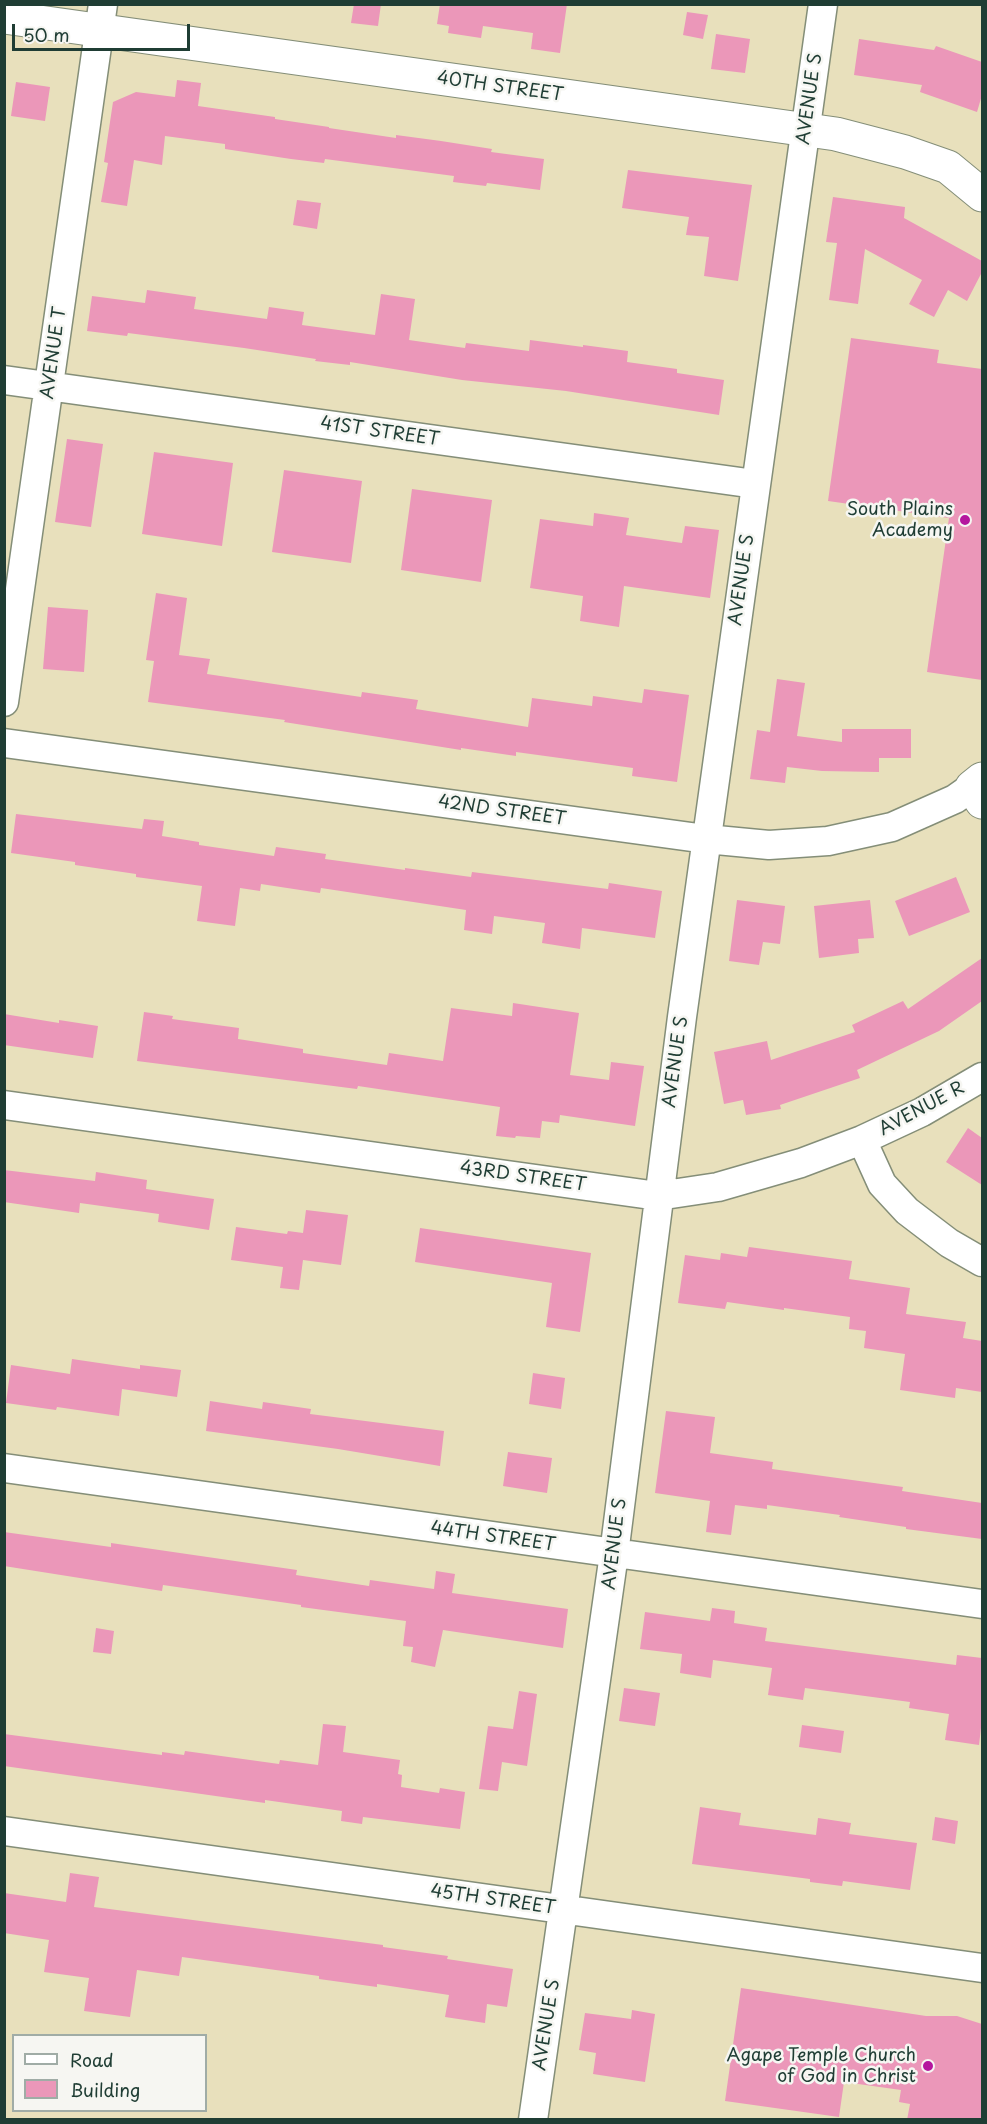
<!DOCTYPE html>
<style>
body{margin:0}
#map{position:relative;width:987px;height:2124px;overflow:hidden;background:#e8e0bc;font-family:"Playpen Sans",sans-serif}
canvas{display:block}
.frame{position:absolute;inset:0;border:6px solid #1f3d34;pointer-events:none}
.legend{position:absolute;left:12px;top:2034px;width:195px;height:78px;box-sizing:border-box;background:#f6f6f2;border:2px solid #a0aca6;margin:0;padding:8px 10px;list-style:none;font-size:18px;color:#1f3d34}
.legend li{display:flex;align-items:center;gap:12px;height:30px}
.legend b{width:30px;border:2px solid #a0aca6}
.scale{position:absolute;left:12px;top:24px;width:178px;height:27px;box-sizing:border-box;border:3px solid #1f3d34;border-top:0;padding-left:8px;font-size:18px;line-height:21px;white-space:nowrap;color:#1f3d34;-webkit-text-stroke:4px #f6f6f2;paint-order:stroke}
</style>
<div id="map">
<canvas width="987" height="2124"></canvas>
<div class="frame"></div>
<ul class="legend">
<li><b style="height:8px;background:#fff"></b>Road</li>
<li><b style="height:16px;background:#eb97b9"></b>Building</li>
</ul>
<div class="scale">50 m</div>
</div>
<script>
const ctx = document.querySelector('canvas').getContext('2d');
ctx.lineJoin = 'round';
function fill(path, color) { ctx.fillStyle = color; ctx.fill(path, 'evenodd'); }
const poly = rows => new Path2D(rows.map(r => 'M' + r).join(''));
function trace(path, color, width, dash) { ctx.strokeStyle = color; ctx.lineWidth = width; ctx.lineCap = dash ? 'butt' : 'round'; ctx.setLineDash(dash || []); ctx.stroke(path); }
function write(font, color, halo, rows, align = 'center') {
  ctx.font = font + ' "Playpen Sans",sans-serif'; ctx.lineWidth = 5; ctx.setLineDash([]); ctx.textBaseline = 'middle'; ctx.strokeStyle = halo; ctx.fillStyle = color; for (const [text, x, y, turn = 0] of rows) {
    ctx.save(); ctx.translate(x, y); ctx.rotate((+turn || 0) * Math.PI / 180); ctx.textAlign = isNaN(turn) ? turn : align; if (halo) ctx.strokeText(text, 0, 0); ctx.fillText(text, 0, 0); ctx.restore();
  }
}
const building = poly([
 [354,4,381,4,378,26,351,23],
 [440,4,567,4,560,53,531,49,533,33,483,26,481,38,448,33,449,26,437,24],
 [687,12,708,15,703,39,683,35],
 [716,34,750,39,745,73,711,69],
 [859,39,934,50,936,46,982,62,982,95,977,112,920,92,922,85,854,75],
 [177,80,201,83,198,106,275,117,275,119,329,127,329,128,396,138,396,135,441,141,492,149,491,152,544,159,540,190,487,183,486,186,453,182,454,176,378,166,325,159,324,163,291,159,225,149,225,144,165,136,162,165,134,160,127,206,101,202,108,163,104,162,113,102,136,92,175,97],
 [16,82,50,87,45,121,11,116],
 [628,170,752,185,738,281,704,276,709,237,686,235,689,217,622,208],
 [833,197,905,207,904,218,982,261,982,272,967,301,948,290,934,317,909,304,922,280,865,249,858,304,829,300,837,243,826,242],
 [297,200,321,203,317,229,293,225],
 [147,290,196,297,194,309,267,319,269,307,304,312,302,325,375,335,381,294,415,299,409,340,465,348,466,343,529,351,530,340,583,347,583,345,628,351,627,362,677,369,677,373,724,380,719,415,566,391,462,380,350,362,350,365,315,361,316,359,244,348,128,333,127,336,87,331,92,296,145,303],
 [851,338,939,350,937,363,982,369,982,680,927,672,949,518,828,501],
 [67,439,103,444,91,527,55,522],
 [154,452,233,463,222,546,142,534],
 [284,470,362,481,351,563,272,552],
 [412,489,492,500,481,582,401,570],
 [594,513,629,518,626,535,682,543,685,526,719,530,710,598,624,586,619,627,580,621,583,596,530,588,540,519,593,526],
 [156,593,187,598,179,655,210,659,207,674,361,697,362,692,418,700,416,709,528,727,532,698,592,706,593,696,642,703,644,689,689,695,677,782,632,776,633,768,516,752,516,756,461,748,461,750,284,722,285,720,148,702,154,661,146,660],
 [48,607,88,610,84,672,43,669],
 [777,679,805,683,797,736,842,742,842,729,911,729,911,758,879,758,879,772,822,771,787,767,785,783,750,779,757,730,770,732],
 [16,814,142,829,144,819,164,821,162,836,199,842,199,845,274,856,276,847,326,854,325,859,405,870,405,868,471,877,472,872,608,889,609,883,662,891,655,938,582,928,580,949,542,943,545,923,494,916,492,934,464,930,466,910,321,888,320,893,261,884,260,891,240,888,235,926,197,921,202,886,136,877,136,874,75,865,75,862,11,853],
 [956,877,970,912,909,936,895,901],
 [737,900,785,906,780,944,763,942,759,965,729,961],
 [870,900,874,938,858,939,859,953,819,958,814,906],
 [982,958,982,1001,939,1031,857,1070,860,1078,780,1105,781,1109,746,1115,743,1100,724,1104,714,1052,767,1041,771,1060,855,1032,852,1025,903,1001,908,1009],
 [513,1003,579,1013,570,1075,609,1080,611,1062,644,1066,635,1126,560,1115,559,1123,542,1121,540,1138,516,1136,515,1138,496,1136,500,1107,358,1086,357,1089,137,1061,144,1012,173,1016,172,1019,239,1028,238,1039,303,1049,303,1053,387,1065,389,1053,443,1061,451,1008,512,1016],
 [4,1014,59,1023,59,1020,98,1026,93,1058,4,1045],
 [968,1128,982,1138,982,1185,946,1162],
 [4,1170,95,1181,96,1172,147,1180,146,1189,214,1199,209,1230,158,1222,159,1214,80,1203,79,1213,4,1202],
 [306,1210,348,1215,341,1265,303,1260,299,1290,280,1288,283,1267,231,1260,236,1227,287,1234,288,1231,303,1233],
 [420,1228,591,1253,580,1332,546,1327,552,1283,415,1262],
 [749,1247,852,1261,849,1279,910,1288,906,1314,966,1322,963,1338,982,1341,982,1392,956,1388,955,1398,900,1390,905,1354,864,1348,866,1331,849,1329,850,1317,784,1308,784,1310,727,1302,725,1309,678,1303,685,1255,720,1260,721,1253,747,1257],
 [72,1359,140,1369,140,1365,181,1370,177,1397,122,1389,119,1416,57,1407,56,1410,6,1403,11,1365,70,1374],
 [533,1373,565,1378,561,1409,529,1404],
 [210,1401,262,1409,263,1402,311,1409,310,1414,444,1431,440,1466,338,1449,206,1431],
 [666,1411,715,1417,710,1453,773,1462,772,1469,903,1487,902,1491,982,1503,982,1539,906,1529,906,1527,839,1517,840,1515,767,1505,767,1509,735,1505,731,1535,706,1532,710,1501,655,1493],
 [508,1452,552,1458,547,1493,503,1486],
 [4,1532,111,1547,111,1543,297,1570,296,1575,369,1586,370,1580,434,1589,436,1571,455,1574,452,1593,568,1609,563,1648,443,1630,435,1667,411,1662,413,1647,403,1646,406,1621,301,1607,301,1605,163,1585,162,1591,4,1566],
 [712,1608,735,1611,734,1623,767,1628,765,1641,956,1665,957,1655,982,1658,982,1719,979,1745,945,1740,949,1714,909,1708,910,1702,805,1688,803,1700,768,1695,772,1668,713,1660,711,1678,680,1673,682,1654,640,1649,645,1612,710,1621],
 [96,1628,114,1631,111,1654,93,1652],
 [624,1688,660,1693,655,1726,619,1721],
 [519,1691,537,1694,527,1766,502,1762,498,1791,479,1789,488,1726,513,1729],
 [323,1724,346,1726,343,1752,400,1760,398,1774,402,1775,401,1787,439,1793,440,1788,465,1792,460,1829,363,1817,362,1824,341,1821,342,1811,265,1800,265,1803,4,1766,4,1734,162,1755,162,1752,184,1755,185,1751,279,1764,280,1760,318,1765],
 [802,1725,844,1731,841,1753,799,1747],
 [700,1807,741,1813,739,1825,816,1835,818,1818,851,1823,849,1834,917,1843,910,1890,843,1881,842,1886,810,1882,810,1879,692,1864],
 [935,1817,958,1821,955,1844,932,1840],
 [70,1873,99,1877,94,1907,383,1945,383,1947,448,1956,447,1959,513,1969,507,2007,487,2004,485,2023,445,2017,449,1995,377,1984,377,1987,319,1979,319,1976,182,1957,179,1976,137,1970,130,2017,84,2011,89,1978,44,1972,49,1940,4,1933,4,1893,66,1902],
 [741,1988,926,2016,957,2016,982,2024,982,2120,907,2120,910,2104,899,2102,901,2090,844,2082,839,2117,725,2101],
 [632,2010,655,2014,645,2082,593,2074,596,2053,579,2050,585,2013,631,2019]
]);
const minor = poly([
 [4,380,755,484],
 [4,702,103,4],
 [4,743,706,839,769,845,828,841,892,827,955,799,972,787],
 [4,1105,658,1196,718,1187,801,1163,862,1140,922,1112,982,1077],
 [862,1140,882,1184,907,1211,949,1243,982,1262],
 [4,1468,982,1604],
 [4,1831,982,1968],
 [533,2120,614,1554,682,1017,823,4]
]);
const tertiary = poly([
 [4,17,836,134,905,152,948,167,982,195],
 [982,779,972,787,982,802]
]);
const markers = [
 [965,520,6,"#b5179e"],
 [928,2066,6,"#b5179e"]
];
const streetNames = [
 ["40TH STREET",500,87,8],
 ["AVENUE S",810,99,-82],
 ["AVENUE T",54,353,-82],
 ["41ST STREET",380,432,8],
 ["AVENUE S",742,580,-82],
 ["42ND STREET",502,811,8],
 ["AVENUE S",676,1062,-82],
 ["AVENUE R",922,1109,-28],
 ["43RD STREET",523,1177,8],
 ["44TH STREET",493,1537,8],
 ["AVENUE S",615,1544,-83],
 ["45TH STREET",493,1900,8],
 ["AVENUE S",547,2025,-81]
];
const poiNames = [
 ["South Plains",953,510],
 ["Academy",953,531],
 ["Agape Temple Church",916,2056],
 ["of God in Christ",916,2077]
];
fill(building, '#eb97b9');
trace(minor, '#848e78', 31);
trace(tertiary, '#848e78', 35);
trace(minor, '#fff', 28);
trace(tertiary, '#fff', 33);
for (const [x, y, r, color] of markers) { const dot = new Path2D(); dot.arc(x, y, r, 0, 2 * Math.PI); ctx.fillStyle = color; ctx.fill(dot); trace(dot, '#f6f6f2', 2); }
write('18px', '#1f3d34', '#f6f6f2', streetNames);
write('18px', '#1f3d34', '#f6f6f2', poiNames, 'right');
</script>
